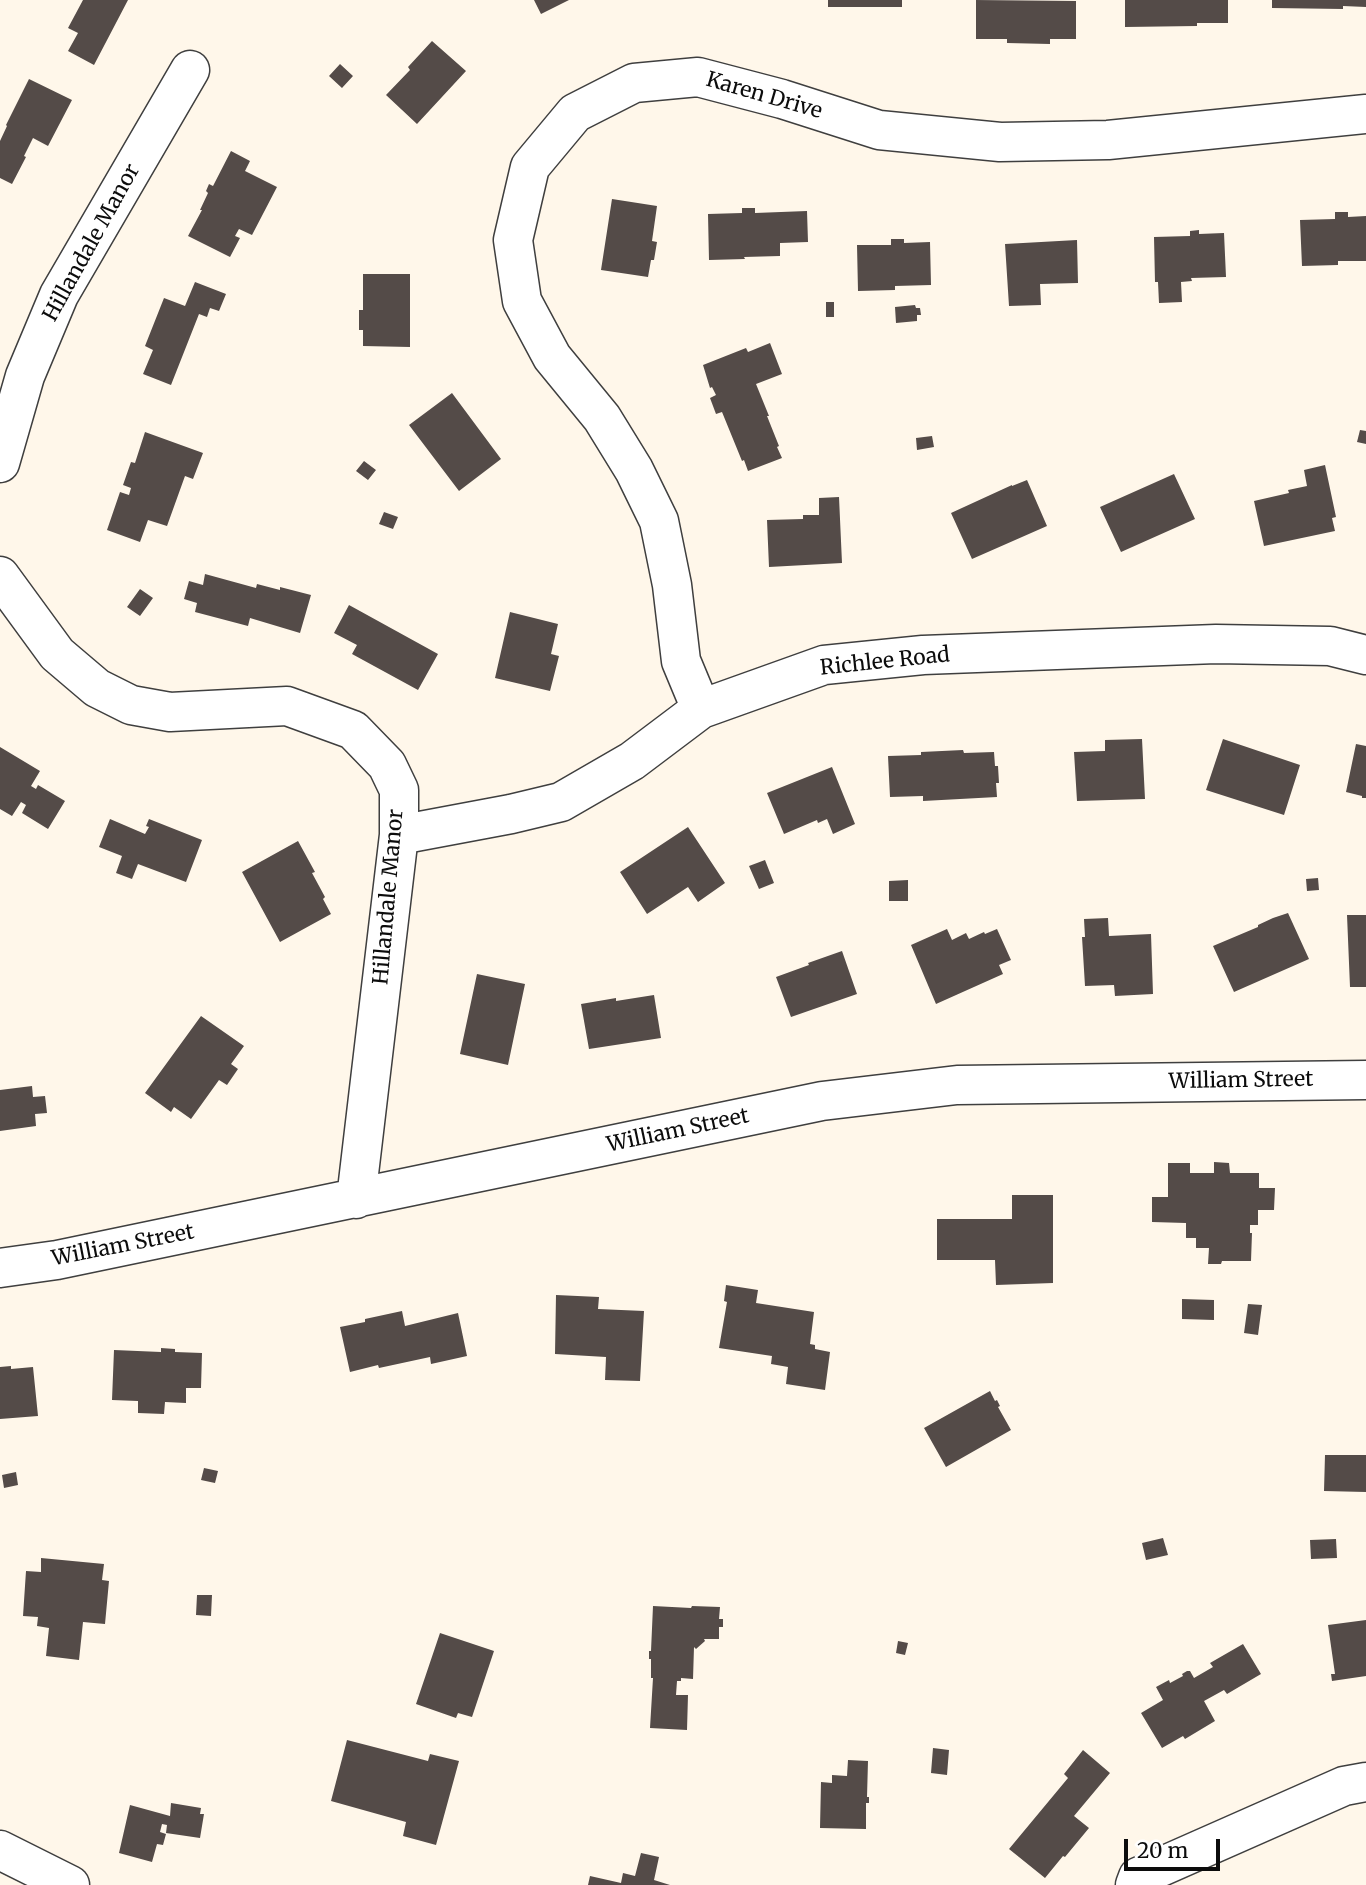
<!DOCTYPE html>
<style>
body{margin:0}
#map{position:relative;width:1366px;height:1885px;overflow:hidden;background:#fff7ea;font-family:Merriweather,serif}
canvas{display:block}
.scale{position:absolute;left:1124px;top:1839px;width:96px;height:32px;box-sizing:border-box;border:4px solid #0c0c0c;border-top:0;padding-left:9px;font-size:21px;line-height:24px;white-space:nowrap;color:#0c0c0c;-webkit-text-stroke:5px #fff;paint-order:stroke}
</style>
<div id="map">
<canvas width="1366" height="1885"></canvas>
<div class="scale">20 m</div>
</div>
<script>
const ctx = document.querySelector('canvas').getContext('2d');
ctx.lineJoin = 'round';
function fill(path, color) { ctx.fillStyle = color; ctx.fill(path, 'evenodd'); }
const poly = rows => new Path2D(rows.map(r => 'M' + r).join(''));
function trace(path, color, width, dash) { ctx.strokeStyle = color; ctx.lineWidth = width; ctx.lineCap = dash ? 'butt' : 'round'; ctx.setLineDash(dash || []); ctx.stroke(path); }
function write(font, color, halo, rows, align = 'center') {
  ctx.font = font + ' Merriweather,serif'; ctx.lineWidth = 7; ctx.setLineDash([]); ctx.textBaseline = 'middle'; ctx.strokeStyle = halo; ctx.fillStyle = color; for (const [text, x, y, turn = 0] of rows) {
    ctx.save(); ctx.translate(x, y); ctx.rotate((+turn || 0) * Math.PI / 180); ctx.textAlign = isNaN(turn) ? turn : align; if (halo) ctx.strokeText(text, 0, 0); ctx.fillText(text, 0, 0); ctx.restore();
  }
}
const building = poly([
 [83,0,128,0,94,65,68,51,78,33,68,28],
 [534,0,569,0,541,14],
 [828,0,902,0,902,7,828,7],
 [976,0,1076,1,1076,39,1050,39,1050,44,1007,43,1007,39,976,39],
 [1125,0,1228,0,1228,23,1197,23,1197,26,1125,27],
 [1272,0,1366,0,1366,7,1343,6,1343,9,1272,8],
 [432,41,466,71,417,124,386,95,410,70,408,67],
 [340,64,353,76,342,88,329,76],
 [29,79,72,100,48,146,33,138,24,156,26,157,12,184,0,178,0,141,7,126,6,125],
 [231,151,250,161,245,171,277,187,252,235,239,229,235,236,240,238,230,257,188,236,202,210,200,210,208,193,206,191,209,184,213,186],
 [612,199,657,206,652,241,657,242,654,260,651,260,648,277,601,270],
 [742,208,755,208,755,213,807,211,808,242,780,243,780,256,744,257,745,259,709,260,708,214,742,213],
 [1335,212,1348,212,1348,217,1366,216,1366,261,1338,261,1338,265,1302,266,1300,220,1335,219],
 [1199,230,1199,234,1224,233,1226,277,1191,278,1192,281,1181,282,1182,302,1159,303,1158,282,1155,282,1154,237,1190,236,1190,231],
 [891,239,904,239,904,243,930,242,931,285,895,286,895,290,858,291,857,245,891,245],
 [1077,240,1078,283,1040,284,1041,305,1009,306,1005,244],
 [363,274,410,274,410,347,363,346,363,330,359,330,359,310,363,310],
 [195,282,226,294,219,311,210,308,207,317,199,314,171,385,143,374,153,350,145,346,164,298,185,306],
 [826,302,834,302,834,317,826,317],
 [915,305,916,308,920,308,921,315,917,315,917,321,896,323,895,307],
 [770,343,782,374,756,384,769,416,767,416,779,446,777,447,782,458,748,471,744,460,742,461,722,412,716,414,710,398,716,395,712,387,710,388,703,365,746,348,748,352],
 [452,393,501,459,459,491,409,425],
 [1360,430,1366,431,1366,444,1357,442],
 [145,432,203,453,193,479,185,476,167,526,148,520,140,542,107,530,120,492,129,495,131,488,123,485,131,462,135,463],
 [932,436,934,447,917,450,916,438],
 [364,461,376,470,368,480,356,471],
 [1325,465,1336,517,1332,518,1335,531,1264,546,1254,501,1289,493,1288,490,1307,486,1304,470],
 [1174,474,1195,519,1121,552,1100,507],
 [1027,480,1047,526,972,559,951,513,1012,485,1012,486],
 [839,497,842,563,769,567,767,520,803,519,803,515,819,515,819,498],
 [384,512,398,517,393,529,379,524],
 [205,574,256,588,257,584,280,590,280,587,311,595,300,633,250,618,248,626,195,612,197,603,184,599,189,581,203,585],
 [140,589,153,598,140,616,127,607],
 [349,605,438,654,418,690,352,654,357,645,334,633],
 [510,612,558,624,551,654,559,656,550,691,495,678],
 [1142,739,1145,799,1077,801,1074,752,1105,751,1105,740],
 [1223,739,1300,765,1284,815,1206,790],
 [1356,744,1366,746,1366,798,1362,798,1362,796,1346,792],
 [0,747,40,771,31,786,36,789,38,785,65,801,48,829,22,813,26,805,21,802,12,816,0,809],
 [963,750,964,753,994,752,995,766,998,766,999,783,996,783,997,797,923,801,923,796,890,797,888,756,921,755,921,752],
 [832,767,855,824,833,834,827,819,818,823,817,820,784,834,767,793],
 [110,819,145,834,149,827,146,826,149,819,202,840,186,882,138,864,132,879,116,873,122,856,99,847],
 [688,827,725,883,698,902,688,887,647,914,620,872],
 [298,841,315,872,312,873,325,897,323,899,331,914,280,942,242,872],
 [765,860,774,883,759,889,749,866],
 [1318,878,1319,890,1307,891,1306,879],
 [908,880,908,901,889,901,889,881],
 [1288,913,1309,959,1234,992,1213,946,1258,927,1258,925,1273,918],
 [1347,915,1366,915,1366,987,1350,987],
 [1108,918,1109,936,1151,934,1153,994,1115,996,1114,985,1085,986,1082,937,1085,937,1084,919],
 [947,929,952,940,966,933,969,939,984,932,985,934,997,929,1011,960,999,965,1003,974,936,1004,911,945],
 [842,951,857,994,791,1017,776,977,809,965,808,963],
 [477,974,525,984,508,1065,460,1054],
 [654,995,661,1038,589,1049,581,1004,616,998,616,1001],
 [201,1016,244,1046,231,1064,238,1069,227,1085,219,1080,191,1119,174,1107,171,1112,145,1093],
 [32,1086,33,1097,45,1096,47,1113,35,1114,36,1126,0,1131,0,1090],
 [1214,1162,1229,1163,1230,1173,1259,1173,1259,1188,1275,1188,1274,1210,1258,1210,1258,1225,1250,1225,1250,1233,1252,1233,1251,1261,1222,1261,1221,1264,1208,1264,1209,1248,1196,1248,1196,1238,1186,1238,1186,1223,1152,1222,1152,1197,1168,1197,1168,1163,1190,1163,1190,1173,1214,1173],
 [1012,1195,1053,1195,1053,1283,996,1285,995,1260,937,1260,937,1219,1012,1219],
 [726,1285,758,1290,756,1303,814,1312,810,1344,815,1345,815,1349,830,1352,825,1390,786,1384,788,1367,771,1364,772,1356,719,1348,727,1302,724,1301],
 [556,1295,599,1297,598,1309,644,1311,640,1381,605,1380,606,1357,555,1354],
 [1182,1299,1214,1300,1214,1320,1182,1319],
 [1248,1304,1262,1305,1258,1335,1244,1333],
 [402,1311,405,1326,458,1313,467,1356,431,1364,430,1357,379,1368,378,1365,350,1372,340,1327,365,1322,365,1319],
 [161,1348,175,1349,175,1352,202,1353,201,1388,186,1388,186,1403,165,1402,164,1414,138,1413,138,1401,112,1400,114,1350,161,1352],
 [11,1366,11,1369,33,1367,38,1416,0,1419,0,1367],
 [990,1391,995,1401,997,1400,1000,1406,998,1407,1011,1430,946,1467,924,1428],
 [1325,1455,1366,1455,1366,1492,1324,1491],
 [204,1468,218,1471,215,1483,201,1480],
 [16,1472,18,1485,4,1488,2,1475],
 [1163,1538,1168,1555,1146,1560,1142,1543],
 [1336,1539,1337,1558,1311,1559,1310,1540],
 [41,1558,104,1564,102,1580,109,1581,105,1624,83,1622,79,1660,46,1656,49,1628,37,1626,38,1617,23,1616,26,1571,41,1572],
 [197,1595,212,1595,211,1616,196,1615],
 [653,1606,691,1608,692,1606,720,1607,719,1619,723,1619,723,1627,719,1627,719,1639,704,1639,705,1641,696,1649,694,1647,693,1679,681,1678,681,1681,677,1681,676,1695,688,1695,687,1730,650,1728,653,1678,651,1678,651,1659,649,1659,649,1651,651,1651],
 [1366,1620,1366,1676,1332,1681,1331,1674,1335,1674,1328,1625],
 [440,1633,494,1651,472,1717,458,1713,456,1718,416,1704],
 [898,1641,908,1643,905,1655,896,1653],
 [1243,1644,1261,1674,1227,1694,1224,1690,1204,1701,1215,1721,1185,1739,1183,1736,1162,1748,1141,1713,1163,1700,1156,1687,1169,1680,1170,1683,1183,1676,1182,1674,1187,1671,1190,1671,1194,1678,1213,1667,1210,1663],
 [347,1740,428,1761,430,1754,459,1761,436,1845,403,1836,406,1822,331,1801],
 [933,1748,949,1750,947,1775,931,1773],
 [1083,1750,1110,1773,1074,1816,1089,1828,1065,1857,1063,1856,1045,1878,1009,1849,1068,1778,1064,1774],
 [848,1760,868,1761,867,1797,869,1797,869,1803,866,1803,866,1829,820,1828,821,1782,832,1783,832,1775,847,1776],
 [171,1803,201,1808,200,1814,204,1814,200,1838,166,1833,167,1825,162,1824,160,1832,166,1834,163,1845,157,1844,152,1862,119,1853,130,1805,170,1816],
 [641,1853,659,1857,654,1880,670,1885,588,1885,590,1876,621,1883,623,1873,635,1876]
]);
const minor = poly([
 [0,463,25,376,59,295,190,70],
 [0,576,57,654,97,688,131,705,170,712,287,706,353,730,387,765,399,790,399,835,356,1199],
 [701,709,681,661,672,585,659,521,634,470,602,418,552,357,522,301,513,240,530,167,575,113,634,83,698,77,782,99,879,130,1000,142,1108,140,1366,114],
 [399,835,511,814,561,802,632,761,701,709,824,665,923,655,1216,644,1330,646,1366,655],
 [0,1268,57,1260,822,1101,957,1085,1366,1080],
 [0,1850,70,1885],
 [1135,1885,1138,1877,1344,1786,1366,1782]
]);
const streetNames = [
 ["Karen Drive",764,96,16],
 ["Hillandale Manor",92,243,-61],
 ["Richlee Road",885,662,-6],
 ["Hillandale Manor",389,897,-85],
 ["William Street",1241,1081,-1],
 ["William Street",678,1131,-12],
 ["William Street",123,1246,-11]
];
fill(building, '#544b48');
trace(minor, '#3f3f3f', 41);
trace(minor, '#fff', 38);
write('21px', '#0c0c0c', '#fff', streetNames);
</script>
